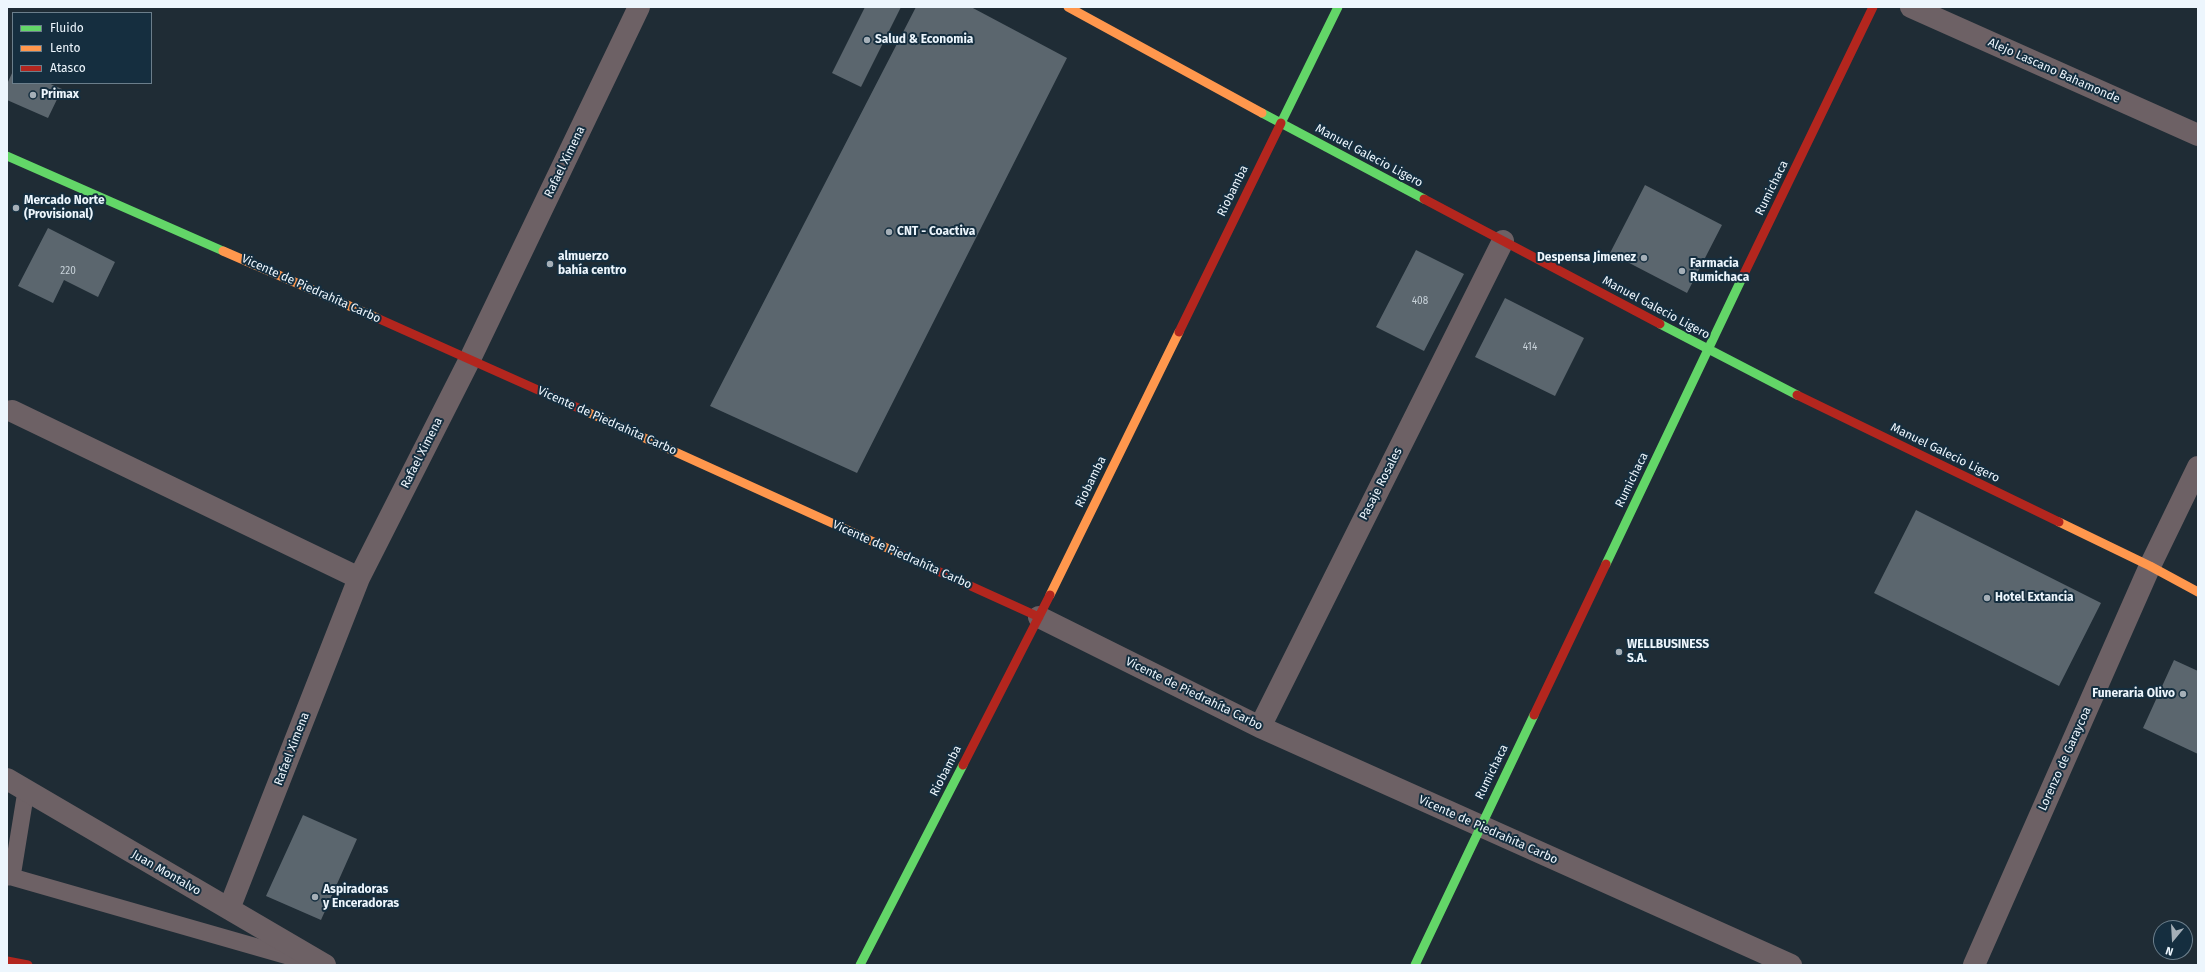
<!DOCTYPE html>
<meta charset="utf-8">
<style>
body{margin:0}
#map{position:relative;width:2205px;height:972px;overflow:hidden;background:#1f2c35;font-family:"Fira Sans",sans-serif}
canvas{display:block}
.frame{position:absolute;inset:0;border:8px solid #edf6fd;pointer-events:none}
.legend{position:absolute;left:12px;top:12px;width:140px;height:72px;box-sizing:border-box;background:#152e3f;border:1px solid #6b7e8b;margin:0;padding:5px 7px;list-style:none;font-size:12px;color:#edf6fd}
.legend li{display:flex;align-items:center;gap:8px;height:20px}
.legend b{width:20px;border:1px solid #6b7e8b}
.north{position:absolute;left:2153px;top:920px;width:40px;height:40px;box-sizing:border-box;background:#152e3f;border:1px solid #6b7e8b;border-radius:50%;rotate:198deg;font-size:11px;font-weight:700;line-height:16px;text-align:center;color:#edf6fd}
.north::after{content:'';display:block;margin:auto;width:14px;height:18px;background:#a5afb7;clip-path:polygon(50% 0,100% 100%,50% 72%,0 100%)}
</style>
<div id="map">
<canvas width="2205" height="972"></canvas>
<div class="frame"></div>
<ul class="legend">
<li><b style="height:5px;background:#63d668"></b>Fluido</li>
<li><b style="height:5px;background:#ff974d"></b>Lento</li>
<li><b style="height:5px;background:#b3261e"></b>Atasco</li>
</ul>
<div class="north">N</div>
</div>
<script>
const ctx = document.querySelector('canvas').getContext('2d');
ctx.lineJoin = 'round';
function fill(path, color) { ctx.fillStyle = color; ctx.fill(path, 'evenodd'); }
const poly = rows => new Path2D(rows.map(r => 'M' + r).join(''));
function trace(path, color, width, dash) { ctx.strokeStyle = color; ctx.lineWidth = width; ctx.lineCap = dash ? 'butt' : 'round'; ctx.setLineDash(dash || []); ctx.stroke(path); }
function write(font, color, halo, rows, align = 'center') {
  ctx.font = font + ' "Fira Sans",sans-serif'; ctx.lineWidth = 4; ctx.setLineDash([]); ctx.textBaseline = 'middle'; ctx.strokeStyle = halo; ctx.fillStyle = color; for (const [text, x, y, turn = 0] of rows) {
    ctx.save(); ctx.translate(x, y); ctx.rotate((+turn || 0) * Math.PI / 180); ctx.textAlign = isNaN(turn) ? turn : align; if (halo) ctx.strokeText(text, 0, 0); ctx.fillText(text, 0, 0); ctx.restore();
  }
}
const building = poly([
 [865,7,901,7,861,87,832,73],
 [916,7,971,7,1067,58,857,473,710,406],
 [13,71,13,83,48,83,62,89,48,118,7,100,7,84],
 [1645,185,1722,225,1687,293,1610,253],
 [48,228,115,262,98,297,64,280,53,303,18,286],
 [1416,250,1464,274,1424,351,1376,327],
 [1505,298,1584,338,1555,396,1475,357],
 [1916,510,2101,603,2059,686,1874,593],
 [2174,660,2198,671,2198,754,2143,728],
 [303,815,357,839,321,920,266,896]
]);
const lane = poly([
 [7,877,12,877,309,962],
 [12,877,26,791]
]);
const street = poly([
 [1911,7,2198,135],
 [12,411,359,578],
 [1039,617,1260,727,1791,965],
 [1260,727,1503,241],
 [7,779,325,965],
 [229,909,359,578,470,359,639,7],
 [1974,965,2150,566,2198,467]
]);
const fast = poly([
 [1262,113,1424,199],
 [1281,123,1338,7],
 [7,156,223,251],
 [1660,324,1797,395],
 [1606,564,1743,276],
 [860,965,963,765],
 [1415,965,1534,715]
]);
const slow = poly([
 [1068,7,1262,113],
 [223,251,377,318],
 [585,411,898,553],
 [2059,522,2150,566,2198,592],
 [1050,595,1179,332]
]);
const jam = poly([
 [1424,199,1660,324],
 [1743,276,1873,7],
 [377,318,585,411],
 [1179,332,1281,123],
 [1797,395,2059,522],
 [898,553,1039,617],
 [1534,715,1606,564],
 [963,765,1050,595],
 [7,961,28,965]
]);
const markers = [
 [867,40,4,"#a5afb7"],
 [33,95,4,"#a5afb7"],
 [16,208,4,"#a5afb7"],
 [889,232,4,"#a5afb7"],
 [1644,258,4,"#a5afb7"],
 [550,264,4,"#a5afb7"],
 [1682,271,4,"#a5afb7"],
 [1987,598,4,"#a5afb7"],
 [1619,652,4,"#a5afb7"],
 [2183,694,4,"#a5afb7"],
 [315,897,4,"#a5afb7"]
];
const numberNames = [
 ["220",68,271],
 ["408",1420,301],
 ["414",1530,347]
];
const poiNames = [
 ["Salud & Economia",875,40],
 ["Primax",41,95],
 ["Mercado Norte",24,201],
 ["(Provisional)",24,215],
 ["CNT - Coactiva",897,232],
 ["almuerzo",558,257],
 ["bahía centro",558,271],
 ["Despensa Jimenez",1636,258,"right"],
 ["Farmacia",1690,264],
 ["Rumichaca",1690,278],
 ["Hotel Extancia",1995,598],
 ["WELLBUSINESS",1627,645],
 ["S.A.",1627,659],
 ["Funeraria Olivo",2175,694,"right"],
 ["Aspiradoras",323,890],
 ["y Enceradoras",323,904]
];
const streetNames = [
 ["Alejo Lascano Bahamonde",2054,71,24],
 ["Manuel Galecio Ligero",1369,156,28],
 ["Rafael Ximena",565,162,-64],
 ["Rumichaca",1772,188,-64],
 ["Riobamba",1233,191,-64],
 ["Vicente de Piedrahíta Carbo",311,289,24],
 ["Manuel Galecio Ligero",1656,308,28],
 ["Vicente de Piedrahíta Carbo",607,421,24],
 ["Rafael Ximena",422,453,-63],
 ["Manuel Galecio Ligero",1945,453,26],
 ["Rumichaca",1632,480,-64],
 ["Riobamba",1091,482,-64],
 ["Pasaje Rosales",1381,484,-63],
 ["Vicente de Piedrahíta Carbo",902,555,24],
 ["Vicente de Piedrahíta Carbo",1194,694,26],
 ["Rafael Ximena",292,749,-69],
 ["Lorenzo de Garaycoa",2065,759,-66],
 ["Riobamba",946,771,-63],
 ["Rumichaca",1492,772,-64],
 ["Vicente de Piedrahíta Carbo",1488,830,24],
 ["Juan Montalvo",166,873,30]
];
fill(building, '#5b666e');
trace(lane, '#6d6165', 17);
trace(street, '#6d6165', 22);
trace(fast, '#63d668', 9);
trace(slow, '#ff974d', 9);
trace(jam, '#b3261e', 9);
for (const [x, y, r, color] of markers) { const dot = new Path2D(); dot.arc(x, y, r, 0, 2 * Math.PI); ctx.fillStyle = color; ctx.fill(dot); trace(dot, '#152e3f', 1.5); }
write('10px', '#c8d2d9', null, numberNames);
write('bold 12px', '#edf6fd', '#152e3f', poiNames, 'left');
write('12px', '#edf6fd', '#152e3f', streetNames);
</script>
